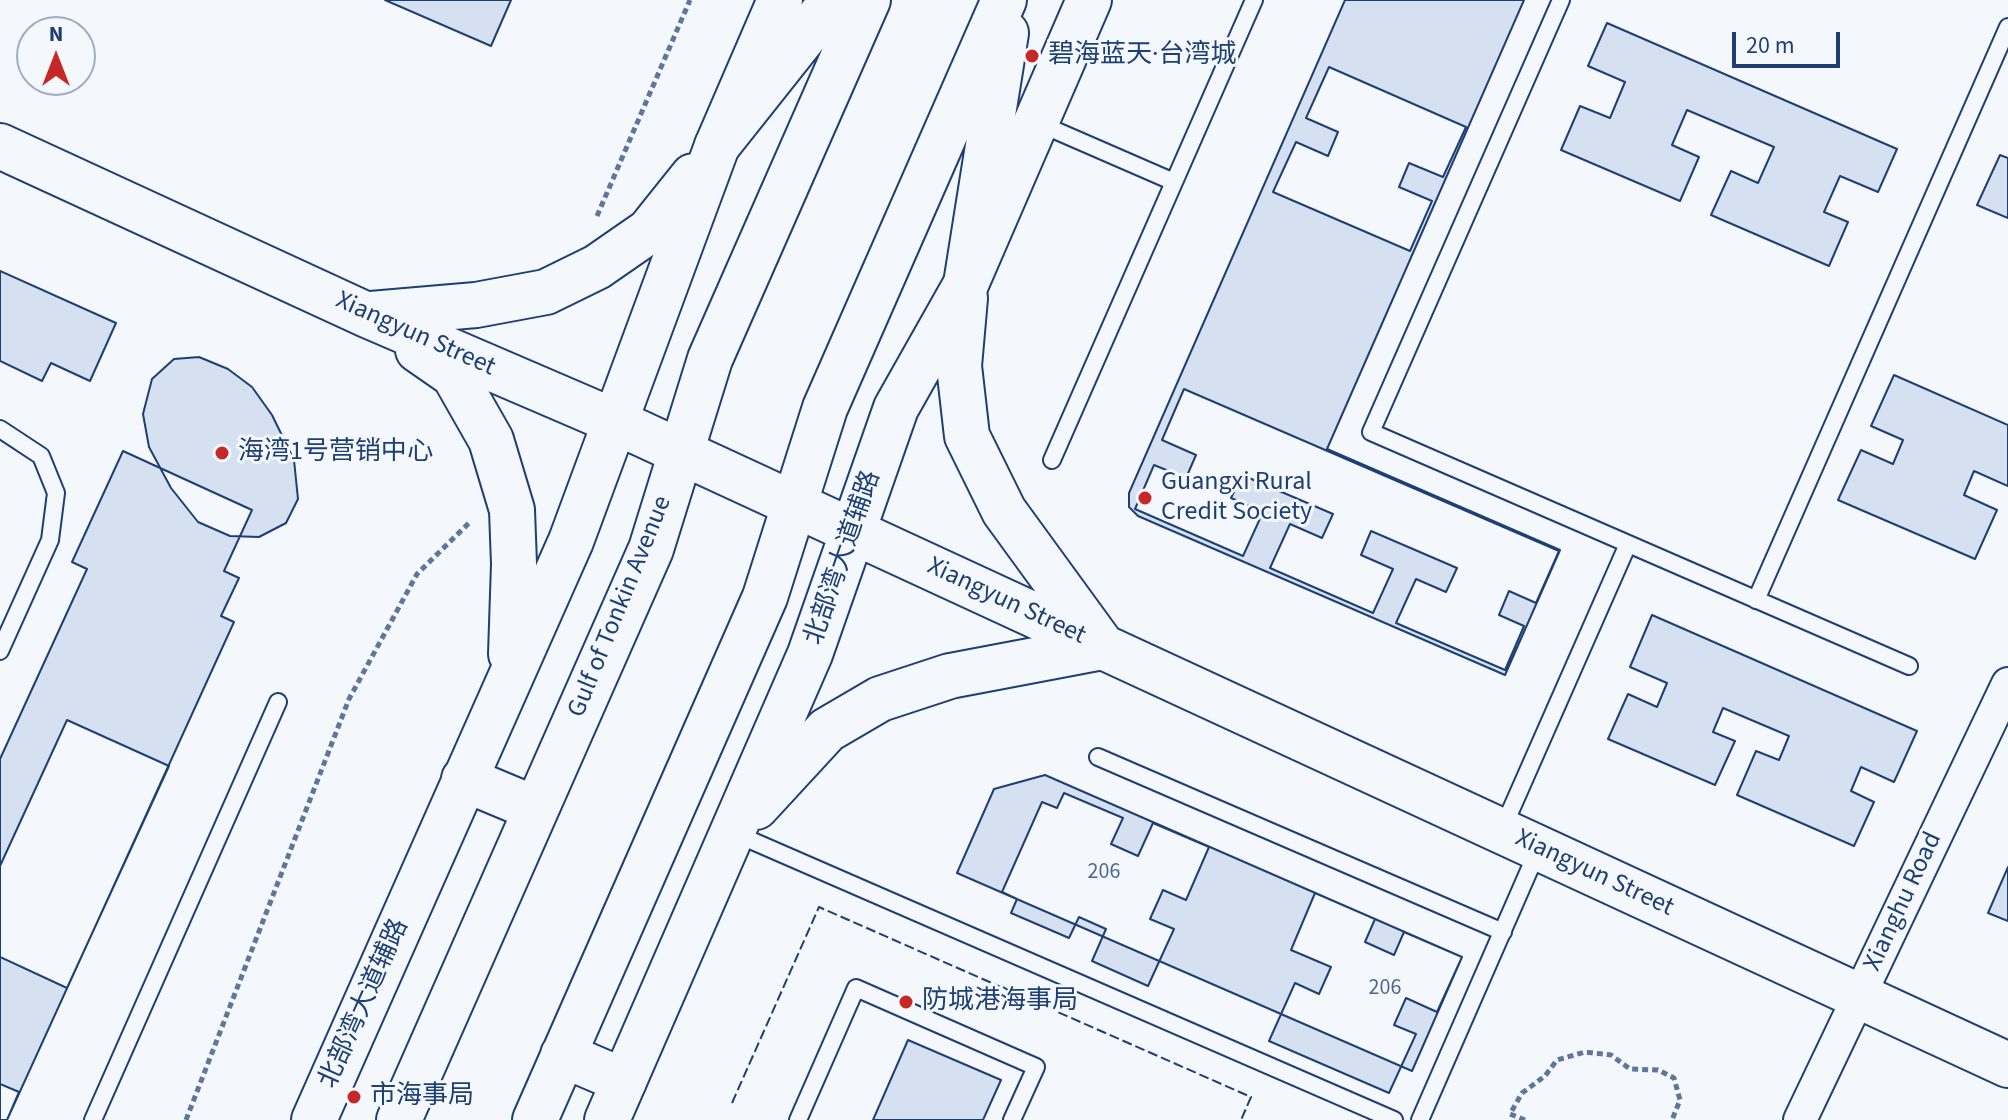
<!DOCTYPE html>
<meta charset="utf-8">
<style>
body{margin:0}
#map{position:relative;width:2008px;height:1120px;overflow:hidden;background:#f4f7fb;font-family:"Source Sans 3",sans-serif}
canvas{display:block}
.north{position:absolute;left:16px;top:16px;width:80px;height:80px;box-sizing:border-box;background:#f4f7fb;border:2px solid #9eadc5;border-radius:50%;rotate:0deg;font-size:22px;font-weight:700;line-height:32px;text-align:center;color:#1d3f73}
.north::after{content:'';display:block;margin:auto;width:28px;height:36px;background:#c62828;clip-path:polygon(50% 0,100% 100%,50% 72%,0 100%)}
.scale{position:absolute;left:1732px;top:32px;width:108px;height:36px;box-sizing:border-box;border:4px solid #1d3f73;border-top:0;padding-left:10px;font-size:24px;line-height:28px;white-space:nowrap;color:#1d3f73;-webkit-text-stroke:6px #f4f7fb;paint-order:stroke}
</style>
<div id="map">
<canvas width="2008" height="1120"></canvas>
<div class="north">N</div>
<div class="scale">20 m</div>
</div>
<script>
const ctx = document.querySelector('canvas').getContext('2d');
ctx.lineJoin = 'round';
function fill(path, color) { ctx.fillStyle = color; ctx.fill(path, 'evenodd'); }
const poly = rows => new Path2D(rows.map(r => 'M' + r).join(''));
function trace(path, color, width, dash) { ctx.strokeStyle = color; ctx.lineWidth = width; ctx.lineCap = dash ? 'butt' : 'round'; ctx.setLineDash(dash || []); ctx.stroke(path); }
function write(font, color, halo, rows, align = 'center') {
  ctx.font = font + ' "Source Sans 3","Noto Sans SC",sans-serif'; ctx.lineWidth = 6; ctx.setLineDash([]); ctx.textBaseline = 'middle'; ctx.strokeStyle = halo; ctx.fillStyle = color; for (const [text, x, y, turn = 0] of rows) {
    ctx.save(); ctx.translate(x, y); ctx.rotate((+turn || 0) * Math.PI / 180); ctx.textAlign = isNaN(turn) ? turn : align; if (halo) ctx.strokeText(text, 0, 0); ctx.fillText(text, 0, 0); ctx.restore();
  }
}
const building = poly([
 [385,0,511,0,491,46,385,0],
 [1345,0,1524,0,1327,449,1560,550,1505,675,1138,516,1129,507,1129,493,1345,0],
 [1607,23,1897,149,1878,192,1840,176,1824,212,1848,222,1829,266,1711,215,1731,171,1758,183,1774,147,1687,110,1672,145,1699,157,1680,201,1561,150,1580,106,1610,118,1625,82,1588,66,1607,23],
 [1329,67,1466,127,1443,177,1409,163,1399,187,1432,201,1410,251,1273,192,1296,142,1328,156,1338,132,1306,118,1329,67],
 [2000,155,2008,158,2008,218,1977,205,2000,155],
 [0,271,116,323,90,381,51,363,42,381,0,361,0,271],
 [199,357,228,369,252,387,272,415,294,460,298,499,286,523,259,537,230,536,198,522,171,488,149,447,143,414,152,379,174,359,199,357],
 [1894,375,2008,425,2008,486,1974,471,1964,495,1997,510,1975,559,1838,500,1861,450,1893,464,1903,440,1871,426,1894,375],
 [1184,389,1559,551,1536,603,1509,591,1499,615,1524,626,1505,670,1396,623,1416,579,1446,592,1457,568,1371,531,1361,555,1393,569,1373,613,1270,568,1290,524,1322,538,1333,514,1242,475,1231,498,1263,512,1243,556,1135,509,1154,465,1186,478,1196,455,1162,440,1184,389],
 [123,451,252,510,224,571,239,578,221,616,234,622,7,1120,0,1120,0,759,87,569,72,562,123,451],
 [1652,615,1917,731,1894,782,1861,767,1851,791,1874,802,1854,846,1737,795,1756,751,1779,760,1789,736,1723,708,1713,732,1735,741,1715,785,1608,739,1628,694,1657,707,1667,683,1630,667,1652,615],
 [67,720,169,766,67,988,0,957,0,866,67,720],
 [1045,775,1462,957,1412,1071,957,873,994,789,1045,775],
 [1064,793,1123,818,1111,844,1138,856,1153,823,1209,847,1186,900,1163,890,1150,919,1174,929,1148,986,1092,961,1106,929,1079,917,1069,938,1011,913,1017,899,1002,892,1042,802,1057,808,1064,793],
 [2008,867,2008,921,1988,913,2008,867],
 [1315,893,1375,919,1365,942,1394,955,1404,932,1462,957,1437,1012,1406,998,1394,1025,1416,1034,1389,1093,1269,1041,1295,983,1319,994,1331,967,1291,950,1315,893],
 [908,1040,1001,1080,983,1120,873,1120,908,1040],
 [0,1084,19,1092,7,1120,0,1120,0,1084]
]);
const path = poly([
 [597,216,690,0],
 [186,1120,349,699,417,574,471,521],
 [1525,1120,1510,1114,1522,1093,1545,1076,1557,1060,1585,1052,1611,1055,1630,1069,1658,1070,1674,1078,1680,1100,1672,1120]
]);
const lane = poly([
 [1561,0,1371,432,1909,666],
 [1036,122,1174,182],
 [0,429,41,456,56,493,50,540,0,651],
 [1052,460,1254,0],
 [1756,600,2008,27],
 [1098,757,1503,932],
 [1502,830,1628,544],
 [734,833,1394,1120],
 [93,1120,278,702],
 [798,1120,856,988,1036,1067,1012,1120],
 [1420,1120,1538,850]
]);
const street = poly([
 [1800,1120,2008,684]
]);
const secondary = poly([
 [0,146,367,315,616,422,2008,1065],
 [371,314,476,305,546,292,597,267,649,231,693,176],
 [418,350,454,375,491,440,512,510,514,564,511,654],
 [756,807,827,730,880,699,950,676,1103,647,1004,511,967,436,959,366,965,298],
 [314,1120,571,541,717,146,780,0],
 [607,1120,810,654,896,408,966,284,1089,0]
]);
const highway = poly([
 [717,146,833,0],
 [966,284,1006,33],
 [464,779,536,809],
 [563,1055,624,1081],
 [399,1120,651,549,710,359,868,0],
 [535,1120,765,597,825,408,1004,0]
]);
const fence = poly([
 [732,1103,819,907,1251,1097,1241,1120]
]);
const markers = [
 [1032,56,8,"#c62828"],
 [222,453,8,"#c62828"],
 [1145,498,8,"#c62828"],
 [906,1002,8,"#c62828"],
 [354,1097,8,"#c62828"]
];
const numberNames = [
 ["206",1104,873],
 ["206",1385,989]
];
const poiNames = [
 ["碧海蓝天·台湾城",1048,56],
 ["海湾1号营销中心",238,453],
 ["Guangxi Rural",1161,483],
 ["Credit Society",1161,513],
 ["防城港海事局",922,1002],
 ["市海事局",370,1097]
];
const streetNames = [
 ["Xiangyun Street",415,335,24],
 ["北部湾大道辅路",844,558,-71],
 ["Xiangyun Street",1006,602,25],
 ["Gulf of Tonkin Avenue",621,607,-68],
 ["Xiangyun Street",1594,874,25],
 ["Xianghu Road",1904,902,-65],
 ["北部湾大道辅路",365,1004,-66]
];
fill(building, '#d5e0f0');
trace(building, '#1d3f73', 2);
trace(lane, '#1d3f73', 20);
trace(street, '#1d3f73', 36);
trace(secondary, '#1d3f73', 48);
trace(highway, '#1d3f73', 48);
trace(path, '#5e769c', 5, [6, 4]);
trace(lane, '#f4f7fb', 16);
trace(street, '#f4f7fb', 32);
trace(secondary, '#f4f7fb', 44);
trace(highway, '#f4f7fb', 44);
trace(fence, '#1d3f73', 2, [10, 4]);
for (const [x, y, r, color] of markers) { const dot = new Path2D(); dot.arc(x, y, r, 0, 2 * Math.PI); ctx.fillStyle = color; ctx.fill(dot); trace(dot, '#f4f7fb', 3); }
write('22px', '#4b6792', null, numberNames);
write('26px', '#1d3f73', '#f4f7fb', poiNames, 'left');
write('26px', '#1d3f73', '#f4f7fb', streetNames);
</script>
